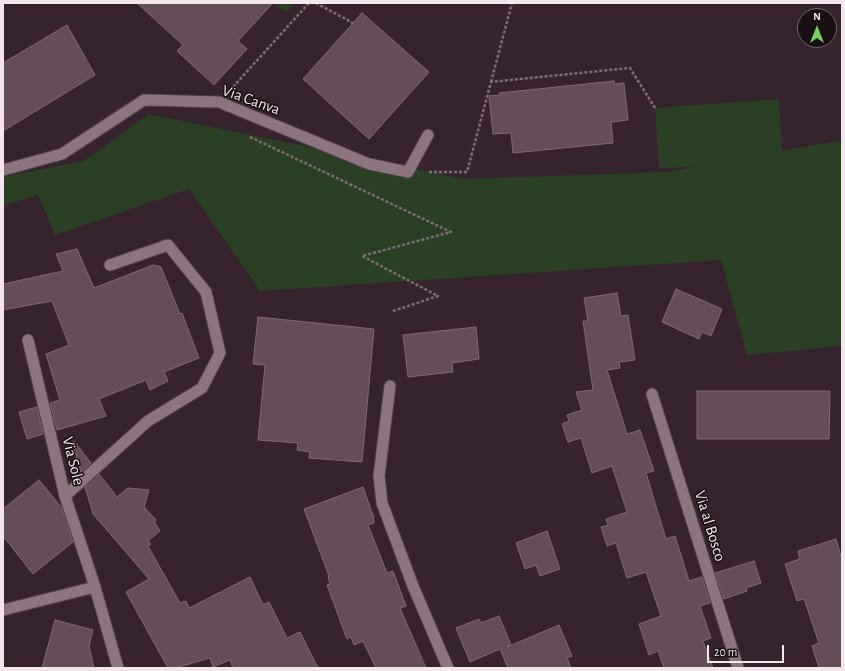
<!DOCTYPE html>
<style>
body{margin:0}
#map{position:relative;width:845px;height:671px;overflow:hidden;background:#37232d;font-family:"Alegreya Sans",sans-serif}
canvas{display:block}
.frame{position:absolute;inset:0;border:4px solid #f4e6ed;pointer-events:none}
.north{position:absolute;left:797px;top:8px;width:40px;height:40px;box-sizing:border-box;background:#191014;border:1px solid #71666b;border-radius:50%;rotate:0deg;font-size:11px;font-weight:700;line-height:16px;text-align:center;color:#f4e6ed}
.north::after{content:'';display:block;margin:auto;width:14px;height:18px;background:#75d25b;clip-path:polygon(50% 0,100% 100%,50% 72%,0 100%)}
.scale{position:absolute;left:707px;top:645px;width:77px;height:18px;box-sizing:border-box;border:2px solid #f4e6ed;border-top:0;padding-left:5px;font-size:12px;line-height:14px;white-space:nowrap;color:#f4e6ed;-webkit-text-stroke:3px #191014;paint-order:stroke}
</style>
<div id="map">
<canvas width="845" height="671"></canvas>
<div class="frame"></div>
<div class="north">N</div>
<div class="scale">20 m</div>
</div>
<script>
const ctx = document.querySelector('canvas').getContext('2d');
ctx.lineJoin = 'round';
function fill(path, color) { ctx.fillStyle = color; ctx.fill(path, 'evenodd'); }
const poly = rows => new Path2D(rows.map(r => 'M' + r).join(''));
function trace(path, color, width, dash) { ctx.strokeStyle = color; ctx.lineWidth = width; ctx.lineCap = dash ? 'butt' : 'round'; ctx.setLineDash(dash || []); ctx.stroke(path); }
function write(font, color, halo, rows, align = 'center') {
  ctx.font = font + ' "Alegreya Sans",sans-serif'; ctx.lineWidth = 3; ctx.setLineDash([]); ctx.textBaseline = 'middle'; ctx.strokeStyle = halo; ctx.fillStyle = color; for (const [text, x, y, turn = 0] of rows) {
    ctx.save(); ctx.translate(x, y); ctx.rotate((+turn || 0) * Math.PI / 180); ctx.textAlign = isNaN(turn) ? turn : align; if (halo) ctx.strokeText(text, 0, 0); ctx.fillText(text, 0, 0); ctx.restore();
  }
}
const green = poly([
 [274,3,294,3,287,12],
 [779,99,782,151,842,140,842,346,747,355,721,260,260,291,189,189,55,235,38,195,3,206,3,177,84,161,149,114,463,179,668,172,695,167,659,168,655,108]
]);
const building = poly([
 [137,3,273,3,238,41,247,49,214,85,177,51,183,45,137,3],
 [362,13,429,72,369,139,303,79,362,13],
 [67,25,95,75,3,131,3,63,67,25],
 [614,81,614,84,624,83,628,120,611,122,613,143,513,153,511,133,493,134,489,96,500,95,499,93,614,81],
 [77,249,94,288,153,265,161,267,180,314,182,313,199,358,164,372,168,381,150,390,146,380,99,399,106,416,57,430,50,403,60,400,46,354,69,345,52,301,3,310,3,284,63,271,56,254,77,249],
 [676,289,722,309,711,336,702,332,699,339,662,322,676,289],
 [617,293,621,316,628,315,635,360,619,362,620,368,607,370,627,434,640,430,654,471,646,473,666,539,675,536,689,581,702,577,710,603,700,606,711,638,703,641,713,668,664,668,658,651,649,655,639,624,661,616,646,572,627,578,616,543,607,546,601,527,608,525,606,519,627,512,612,466,592,473,581,438,568,442,562,424,569,421,567,415,582,410,576,392,593,390,583,321,588,321,584,298,617,293],
 [258,317,374,329,362,462,309,458,310,452,297,450,298,443,258,440,265,365,253,364,258,317],
 [476,327,479,359,452,363,453,372,408,377,403,335,476,327],
 [697,391,830,391,829,439,697,439,697,391],
 [37,407,43,434,27,439,19,412,37,407],
 [74,441,91,463,81,472,72,442,74,441],
 [99,474,117,497,128,488,149,490,144,507,156,520,154,521,160,531,148,541,151,544,148,546,180,603,186,601,189,608,250,577,263,605,269,602,287,638,300,632,318,668,233,668,230,660,213,667,210,658,175,668,168,668,126,592,149,579,93,514,85,487,99,474],
 [39,480,62,508,73,542,33,574,3,536,3,509,39,480],
 [363,487,374,518,373,518,374,523,368,525,387,573,393,571,406,606,400,608,426,668,376,668,363,641,354,645,351,637,347,639,327,585,330,584,328,577,329,576,304,509,363,487],
 [547,531,560,569,540,576,536,565,525,569,516,543,547,531],
 [836,539,842,560,842,668,819,668,812,646,819,643,804,599,797,601,785,564,800,559,798,551,836,539],
 [754,561,761,583,746,588,747,591,724,599,715,573,754,561],
 [499,616,511,645,507,647,559,625,572,656,567,658,571,668,508,668,500,649,470,662,456,628,479,619,481,623,499,616],
 [55,620,93,630,89,646,94,668,42,668,55,620]
]);
const path = poly([
 [316,3,353,23],
 [491,82,512,3],
 [233,87,309,3],
 [250,137,451,232,362,256,438,296,393,311],
 [429,172,467,172,491,82,630,68,655,108]
]);
const service = poly([
 [65,496,148,421,202,388,220,353,206,292,168,245,110,265]
]);
const minor = poly([
 [3,170,62,154,144,100,219,102,369,164,408,172,428,135],
 [28,340,65,496,95,587,118,668],
 [390,386,379,476,382,503,413,586,448,668],
 [652,394,738,668],
 [3,610,95,587]
]);
const streetNames = [
 ["Via Canva",251,100,20],
 ["Via Sole",73,461,76],
 ["Via al Bosco",710,526,73]
];
fill(green, '#294023');
fill(building, '#644d58');
trace(building, '#806873', 1);
trace(service, '#51404a', 13);
trace(minor, '#51404a', 13);
trace(path, '#806e77', 2.5, [3, 2]);
trace(service, '#8b737f', 11);
trace(minor, '#8b737f', 11);
write('16px', '#f4e6ed', '#191014', streetNames);
</script>
